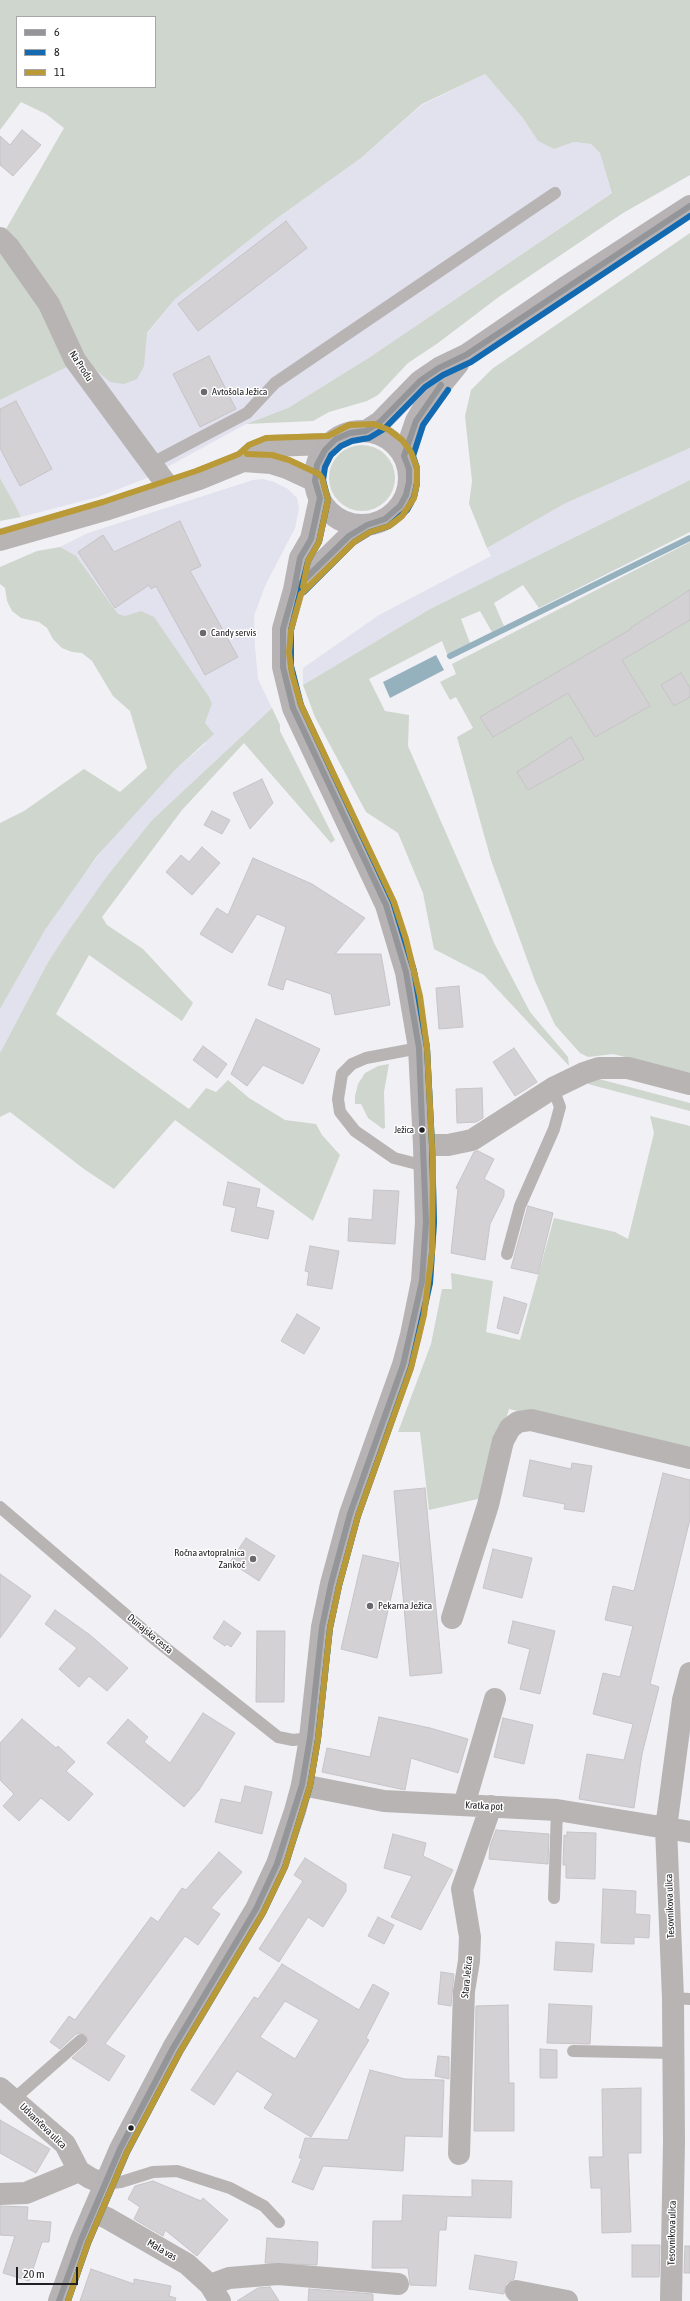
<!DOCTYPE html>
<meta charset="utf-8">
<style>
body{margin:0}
#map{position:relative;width:690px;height:2301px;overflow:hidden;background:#f0f0f5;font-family:"Asap Condensed",sans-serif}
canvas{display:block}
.legend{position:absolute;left:16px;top:16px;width:140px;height:72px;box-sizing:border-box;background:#fff;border:1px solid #a6a6a8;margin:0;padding:5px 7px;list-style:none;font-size:12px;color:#212125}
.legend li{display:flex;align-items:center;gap:8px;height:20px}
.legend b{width:20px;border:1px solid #a6a6a8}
.scale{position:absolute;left:16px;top:2267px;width:62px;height:18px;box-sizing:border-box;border:2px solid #212125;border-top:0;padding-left:5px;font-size:12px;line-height:14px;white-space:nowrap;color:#212125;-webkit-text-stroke:3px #fff;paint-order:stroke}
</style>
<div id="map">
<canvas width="690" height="2301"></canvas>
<ul class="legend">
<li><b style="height:5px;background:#939598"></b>6</li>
<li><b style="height:5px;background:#136ab0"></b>8</li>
<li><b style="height:5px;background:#ba9a36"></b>11</li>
</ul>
<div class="scale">20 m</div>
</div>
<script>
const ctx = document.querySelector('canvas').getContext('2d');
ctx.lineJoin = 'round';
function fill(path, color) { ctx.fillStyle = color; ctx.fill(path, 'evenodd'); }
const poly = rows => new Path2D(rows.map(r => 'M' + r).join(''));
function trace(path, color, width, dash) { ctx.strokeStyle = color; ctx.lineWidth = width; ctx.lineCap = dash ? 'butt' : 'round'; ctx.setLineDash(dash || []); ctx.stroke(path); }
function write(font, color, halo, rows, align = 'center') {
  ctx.font = font + ' "Asap Condensed",sans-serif'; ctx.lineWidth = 3; ctx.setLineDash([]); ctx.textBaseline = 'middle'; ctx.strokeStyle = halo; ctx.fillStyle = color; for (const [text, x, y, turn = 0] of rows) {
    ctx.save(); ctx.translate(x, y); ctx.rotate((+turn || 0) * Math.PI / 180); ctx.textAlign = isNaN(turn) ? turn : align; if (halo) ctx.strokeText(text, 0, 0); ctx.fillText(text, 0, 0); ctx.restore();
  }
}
const built = poly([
 [485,74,522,117,538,141,554,149,574,142,591,144,600,153,613,192,370,357,288,408,246,424,147,478,98,497,21,517,0,478,0,400,71,365,147,334,175,299,276,219,361,158,422,105],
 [690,448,690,480,430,609,303,685,303,668,379,615,491,556,487,548,564,504],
 [263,479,274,482,288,489,297,498,299,508,295,528,265,586,254,616,255,647,258,679,272,708,152,820,107,876,47,964,0,1053,0,1009,45,930,79,881,113,836,174,771,205,744,205,723,212,704,201,687,145,682,60,547,88,533,253,480]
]);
const green = poly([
 [0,0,690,0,690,175,623,213,500,296,438,343,408,363,378,395,367,401,329,412,313,421,246,424,288,408,370,357,612,193,600,153,591,144,574,142,554,149,538,141,522,117,485,74,422,104,361,158,276,219,175,299,147,333,144,366,137,379,124,384,110,382,89,364,6,229,64,128,46,114,21,102,0,130],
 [17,17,155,17,155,87,17,87],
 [690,233,690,448,564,504,487,548,469,504,472,481,465,416,471,390,492,369],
 [0,249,28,285,71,365,0,400],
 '329 478a33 33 0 1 1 66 0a33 33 0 1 1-66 0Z',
 [0,478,15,505,21,517,0,521],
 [690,480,690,532,539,608,523,585,494,603,504,626,492,632,480,611,461,619,470,643,447,654,442,641,369,679,385,711,409,715,408,746,495,945,530,1012,568,1057,569,1066,484,975,434,949,423,893,398,833,366,812,315,717,303,685,430,609],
 [690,542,690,1073,613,1054,588,1057,580,1053,555,1025,535,981,491,860,457,737,473,728,456,697,450,700,440,682,456,674,452,664],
 [60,547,76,556,118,614,125,616,141,611,154,617,209,697,212,704,205,723,214,734,174,771,97,856,45,930,0,1009,0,823,24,811,84,769,120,792,147,768,130,711,113,696,92,661,82,653,72,652,62,648,53,639,47,628,39,622,21,618,12,611,7,601,5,588,0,584,0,567,37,551],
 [272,708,280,725,280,731,335,840,331,843,244,743,182,810,102,917,107,925,143,949,193,1003,182,1021,89,955,56,1014,189,1109,206,1088,216,1092,228,1080,249,1098,285,1120,316,1124,322,1135,340,1155,313,1221,175,1120,114,1189,84,1169,10,1112,0,1117,0,1053,47,964,65,936,107,876,152,820],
 [389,1064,384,1092,385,1128,383,1129,368,1118,361,1104,355,1104,355,1096,358,1084,365,1073,378,1066],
 [599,1079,690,1103,690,1111,588,1084,588,1082],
 [650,1116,690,1126,690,1450,509,1409,482,1498,429,1510,420,1432,398,1432,431,1344,442,1289,452,1289,451,1273,493,1281,486,1332,520,1340,554,1218,615,1232,628,1239,654,1133]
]);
const water = poly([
 [436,655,444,670,390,698,383,682]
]);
const stream = poly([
 [450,656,690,538]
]);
const building = poly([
 [22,130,41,145,13,176,0,165,0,136,10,145,22,130],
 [286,221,307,248,198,331,178,304,286,221],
 [209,356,236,409,200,427,173,374,209,356],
 [16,401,52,469,20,486,0,448,0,409,16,401],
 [180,521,201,566,190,571,238,657,205,675,156,586,151,589,149,585,115,608,78,552,103,535,114,552,180,521],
 [690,590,690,620,622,660,650,706,595,737,568,693,493,737,480,717,631,629,630,628,690,590],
 [681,673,690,688,690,697,674,706,661,685,681,673],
 [571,737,584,759,528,790,517,772,571,737],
 [262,779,273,803,250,829,233,793,262,779],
 [212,811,230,820,222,834,204,825,212,811],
 [202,847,220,863,192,895,166,872,181,855,189,862,202,847],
 [253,858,312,884,365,918,335,954,381,954,390,1005,335,1015,331,994,286,979,283,990,268,985,286,927,257,914,232,953,200,934,217,908,228,915,253,858],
 [459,986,463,1027,439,1029,436,988,459,986],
 [256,1019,320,1049,303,1084,263,1065,247,1086,231,1074,256,1019],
 [203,1046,227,1064,217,1078,193,1060,203,1046],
 [514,1048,537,1082,515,1096,493,1062,514,1048],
 [482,1088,483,1118,476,1122,457,1123,456,1089,482,1088],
 [478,1151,494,1159,484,1179,504,1190,504,1196,490,1224,485,1260,451,1253,458,1189,456,1188,474,1152,478,1151],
 [228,1182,260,1189,256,1207,274,1211,268,1239,231,1231,236,1208,223,1205,228,1182],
 [374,1190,399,1191,395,1244,348,1241,349,1218,372,1220,374,1190],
 [528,1206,553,1213,538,1274,511,1268,528,1206],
 [310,1246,339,1251,332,1289,307,1285,309,1272,305,1271,310,1246],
 [504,1297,527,1304,518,1334,497,1328,504,1297],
 [297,1314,320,1328,304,1354,281,1341,297,1314],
 [530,1460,571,1469,572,1463,592,1466,584,1512,564,1509,565,1504,523,1496,530,1460],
 [663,1473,690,1480,690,1519,650,1684,659,1687,642,1754,634,1808,579,1799,587,1754,624,1760,633,1724,593,1714,603,1673,620,1677,633,1626,605,1620,613,1586,634,1591,663,1473],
 [425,1488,442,1673,410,1676,394,1491,425,1488],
 [246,1538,275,1556,259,1581,230,1562,246,1538],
 [493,1549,532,1558,522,1598,483,1588,493,1549],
 [363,1555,399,1563,377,1658,341,1649,363,1555],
 [0,1574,31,1596,0,1638,0,1574],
 [55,1610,90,1635,128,1668,107,1691,89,1676,79,1687,59,1669,77,1648,45,1624,55,1610],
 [224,1621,241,1633,231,1647,227,1644,225,1646,213,1638,224,1621],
 [513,1621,555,1631,540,1694,520,1689,530,1649,508,1643,513,1621],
 [257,1631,285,1631,284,1702,256,1702,257,1631],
 [203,1713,235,1733,199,1790,184,1807,107,1743,128,1719,148,1737,144,1742,170,1763,203,1713],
 [379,1717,430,1728,468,1739,458,1773,411,1758,405,1790,322,1772,327,1748,370,1757,379,1717],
 [503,1718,533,1725,524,1764,494,1757,503,1718],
 [22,1719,56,1748,58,1746,75,1762,66,1771,93,1794,69,1821,41,1798,19,1821,3,1806,14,1794,0,1780,0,1743,22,1719],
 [245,1786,272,1792,262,1834,215,1822,221,1799,241,1803,245,1786],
 [496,1830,549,1834,548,1864,489,1859,490,1846,496,1830],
 [567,1832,596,1833,595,1879,566,1878,566,1865,563,1865,564,1835,567,1836,567,1832],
 [393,1834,426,1843,423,1856,453,1870,421,1930,391,1917,412,1876,384,1868,393,1834],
 [219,1852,242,1872,211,1908,220,1914,198,1945,185,1936,105,2044,125,2056,109,2081,72,2058,88,2043,86,2035,80,2033,76,2034,60,2049,50,2042,69,2016,75,2020,151,1917,158,1922,182,1888,186,1890,219,1852],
 [305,1858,346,1884,346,1891,323,1927,308,1917,279,1962,259,1949,303,1881,294,1875,305,1858],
 [603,1889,636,1891,635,1914,650,1915,649,1938,634,1937,634,1944,601,1943,603,1889],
 [378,1917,394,1925,384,1944,368,1936,378,1917],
 [556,1942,594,1944,592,1972,554,1970,556,1942],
 [282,1964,359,2010,373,1984,389,1993,366,2038,369,2040,311,2137,264,2108,273,2094,237,2071,214,2105,191,2090,254,1997,258,1999,282,1964],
 [285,2001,319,2020,295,2059,260,2037,285,2001],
 [441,1972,454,1974,451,2006,438,2004,441,1972],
 [549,2004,592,2006,590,2044,547,2043,549,2004],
 [508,2005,509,2083,514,2083,514,2131,474,2131,476,2006,508,2005],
 [540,2049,557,2050,557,2078,540,2078,540,2049],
 [438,2056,449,2057,449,2079,435,2076,438,2056],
 [370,2070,405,2079,444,2080,442,2137,405,2136,403,2171,323,2166,313,2190,292,2182,302,2158,299,2158,305,2138,348,2140,370,2070],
 [641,2088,641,2153,628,2153,631,2232,602,2233,601,2188,591,2188,589,2157,603,2157,602,2089,641,2088],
 [0,2120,50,2149,36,2173,0,2153,0,2120],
 [472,2180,512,2181,511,2218,447,2216,446,2230,439,2230,436,2286,410,2285,408,2268,372,2268,373,2221,402,2221,403,2195,472,2197,472,2180],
 [153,2181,201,2201,203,2198,228,2220,197,2256,165,2230,163,2236,134,2219,140,2207,128,2199,135,2186,153,2181],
 [0,2206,28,2207,27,2220,51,2222,49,2242,42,2242,29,2281,3,2273,15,2236,0,2235,0,2206],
 [267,2238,318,2242,317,2265,265,2263,267,2238],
 [632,2245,660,2245,659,2277,632,2277,632,2245],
 [685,2246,690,2246,690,2273,684,2273,685,2246],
 [475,2255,517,2262,514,2279,506,2283,504,2294,469,2289,475,2255],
 [91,2269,134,2284,134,2279,171,2286,169,2296,176,2298,175,2301,80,2301,91,2269],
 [270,2287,279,2301,237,2301,258,2288,270,2287],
 [309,2289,373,2294,373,2301,308,2301,309,2289]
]);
const service = poly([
 [152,463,247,413,275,383,555,193],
 [419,1048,366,1058,352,1064,342,1074,338,1099,340,1112,355,1131,394,1158,425,1166],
 [507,1254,520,1206,554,1129,560,1107,553,1088],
 [0,1507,153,1638,278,1737,293,1740,310,1738],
 [554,1898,557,1810],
 [673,1998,690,1999],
 [573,2051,674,2053],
 [14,2099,81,2040],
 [104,2184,121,2182,153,2172,177,2171,230,2188,264,2206,279,2222]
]);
const minor = poly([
 [0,238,9,247,49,304,75,360,170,489],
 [424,1145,448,1145,472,1140,553,1088,584,1073,599,1068,628,1068,690,1084],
 [452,1618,488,1505,503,1441,510,1428,518,1422,531,1420,690,1458],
 [302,1785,384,1801,557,1810,690,1832],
 [464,1805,495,1699],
 [0,2088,65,2144,79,2171,90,2178,104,2184],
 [459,2154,464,1991,469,1961,470,1937,462,1889,491,1806],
 [0,2194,26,2193,79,2171],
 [93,2212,107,2218,187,2264,210,2285,220,2301],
 [210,2285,229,2278,278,2274,398,2284],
 [516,2291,567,2301],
 [671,2301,674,2142,673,1998,666,1828,683,1700,690,1673]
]);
const tertiary = poly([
 [243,461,271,463,287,468,315,481],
 [0,540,105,510,199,479,243,461,253,452,268,446,330,444]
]);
const secondary = poly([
 [366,431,380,422,420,381,439,368,466,355,564,288,690,206],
 '315 478a47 47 0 1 1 94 0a47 47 0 1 1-94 0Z',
 [404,456,416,421,427,402,458,364],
 [294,590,349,536,367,525],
 [59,2301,81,2240,120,2149,173,2048,256,1909,277,1864,295,1811,302,1785,310,1738,322,1627,331,1584,350,1514,403,1365,411,1335,422,1281,426,1222,424,1145,419,1048,406,972,386,905,293,708,283,667,283,629,294,590,300,558,311,539,320,498]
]);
const bus1 = poly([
 [298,586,349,536,367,525,385,519,400,506,406,495,409,482,409,469,404,456,416,421,441,385],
 [59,2301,81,2240,120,2149,173,2048,256,1909,277,1864,302,1785,310,1738,322,1627,331,1584,350,1514,403,1365,422,1281,426,1222,419,1048,406,972,386,905,293,708,283,667,283,629,294,590,300,558,311,539,320,498,315,481,317,465,325,450,336,439,350,433,366,431,380,422,420,381,439,368,466,355,690,206]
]);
const bus2 = poly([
 [304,592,354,542,370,532,389,526,407,510,414,497,417,483,417,468,413,456,423,425,448,390],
 [68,2301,88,2243,127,2152,180,2052,263,1913,285,1867,310,1786,318,1739,330,1628,339,1586,358,1516,411,1367,430,1283,434,1222,432,1145,427,1048,414,971,393,902,301,705,291,666,291,630,308,561,319,542,328,500,323,480,325,467,331,455,341,446,352,441,369,438,384,429,425,387,443,375,471,362,690,216]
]);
const bus3 = poly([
 [247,454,272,455,289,460,319,474,322,478,328,500,319,542,308,561,303,587],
 [0,532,103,502,196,471,239,454,249,445,266,438,328,436,349,425,374,424,389,430,402,440,411,452,417,468,417,483,414,498,402,516,389,526,370,532,354,542,301,594,291,630,289,653,292,674,301,705,394,902,406,939,420,996,427,1048,433,1166,432,1252,424,1315,411,1368,358,1516,339,1586,330,1628,318,1739,310,1786,285,1867,263,1913,180,2052,127,2152,88,2243,68,2301]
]);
const markers = [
 [204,392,4,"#69696e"],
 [203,633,4,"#69696e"],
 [422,1130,3.5,"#212125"],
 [253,1559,4,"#69696e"],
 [370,1606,4,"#69696e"],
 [131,2128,3.5,"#212125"]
];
const busNames = [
 ["Ježica",414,1130]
];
const streetNames = [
 ["Na Produ",81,366,57],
 ["Dunajska cesta",150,1634,40],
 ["Kratka pot",484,1806,3],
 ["Tesovnikova ulica",670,1906,-92],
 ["Stara Ježica",467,1977,-84],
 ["Udvančeva ulica",43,2126,44],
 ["Tesovnikova ulica",672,2233,-89],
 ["Mala vas",162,2250,30]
];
const poiNames = [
 ["Avtošola Ježica",212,392],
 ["Candy servis",211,633],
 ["Ročna avtopralnica",245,1553,"right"],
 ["Zankoč",245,1565,"right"],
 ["Pekarna Ježica",378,1606]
];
fill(built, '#e2e2ee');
fill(green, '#ced6cd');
fill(water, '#96b1be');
trace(stream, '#96b1be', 6);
fill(building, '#d3d1d4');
trace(building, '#c6c4c7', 1);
trace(service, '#b8b4b4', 12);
trace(minor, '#b8b4b4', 22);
trace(tertiary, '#b8b4b4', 22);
trace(secondary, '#b7b3b5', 22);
trace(bus1, '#939598', 6);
trace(bus2, '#136ab0', 6);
trace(bus3, '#ba9a36', 6);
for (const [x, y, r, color] of markers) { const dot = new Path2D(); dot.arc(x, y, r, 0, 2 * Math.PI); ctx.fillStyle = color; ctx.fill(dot); trace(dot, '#fff', 1.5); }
write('9px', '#212125', '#fff', busNames, 'right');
write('10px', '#212125', '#fff', streetNames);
write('10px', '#212125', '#fff', poiNames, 'left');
</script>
